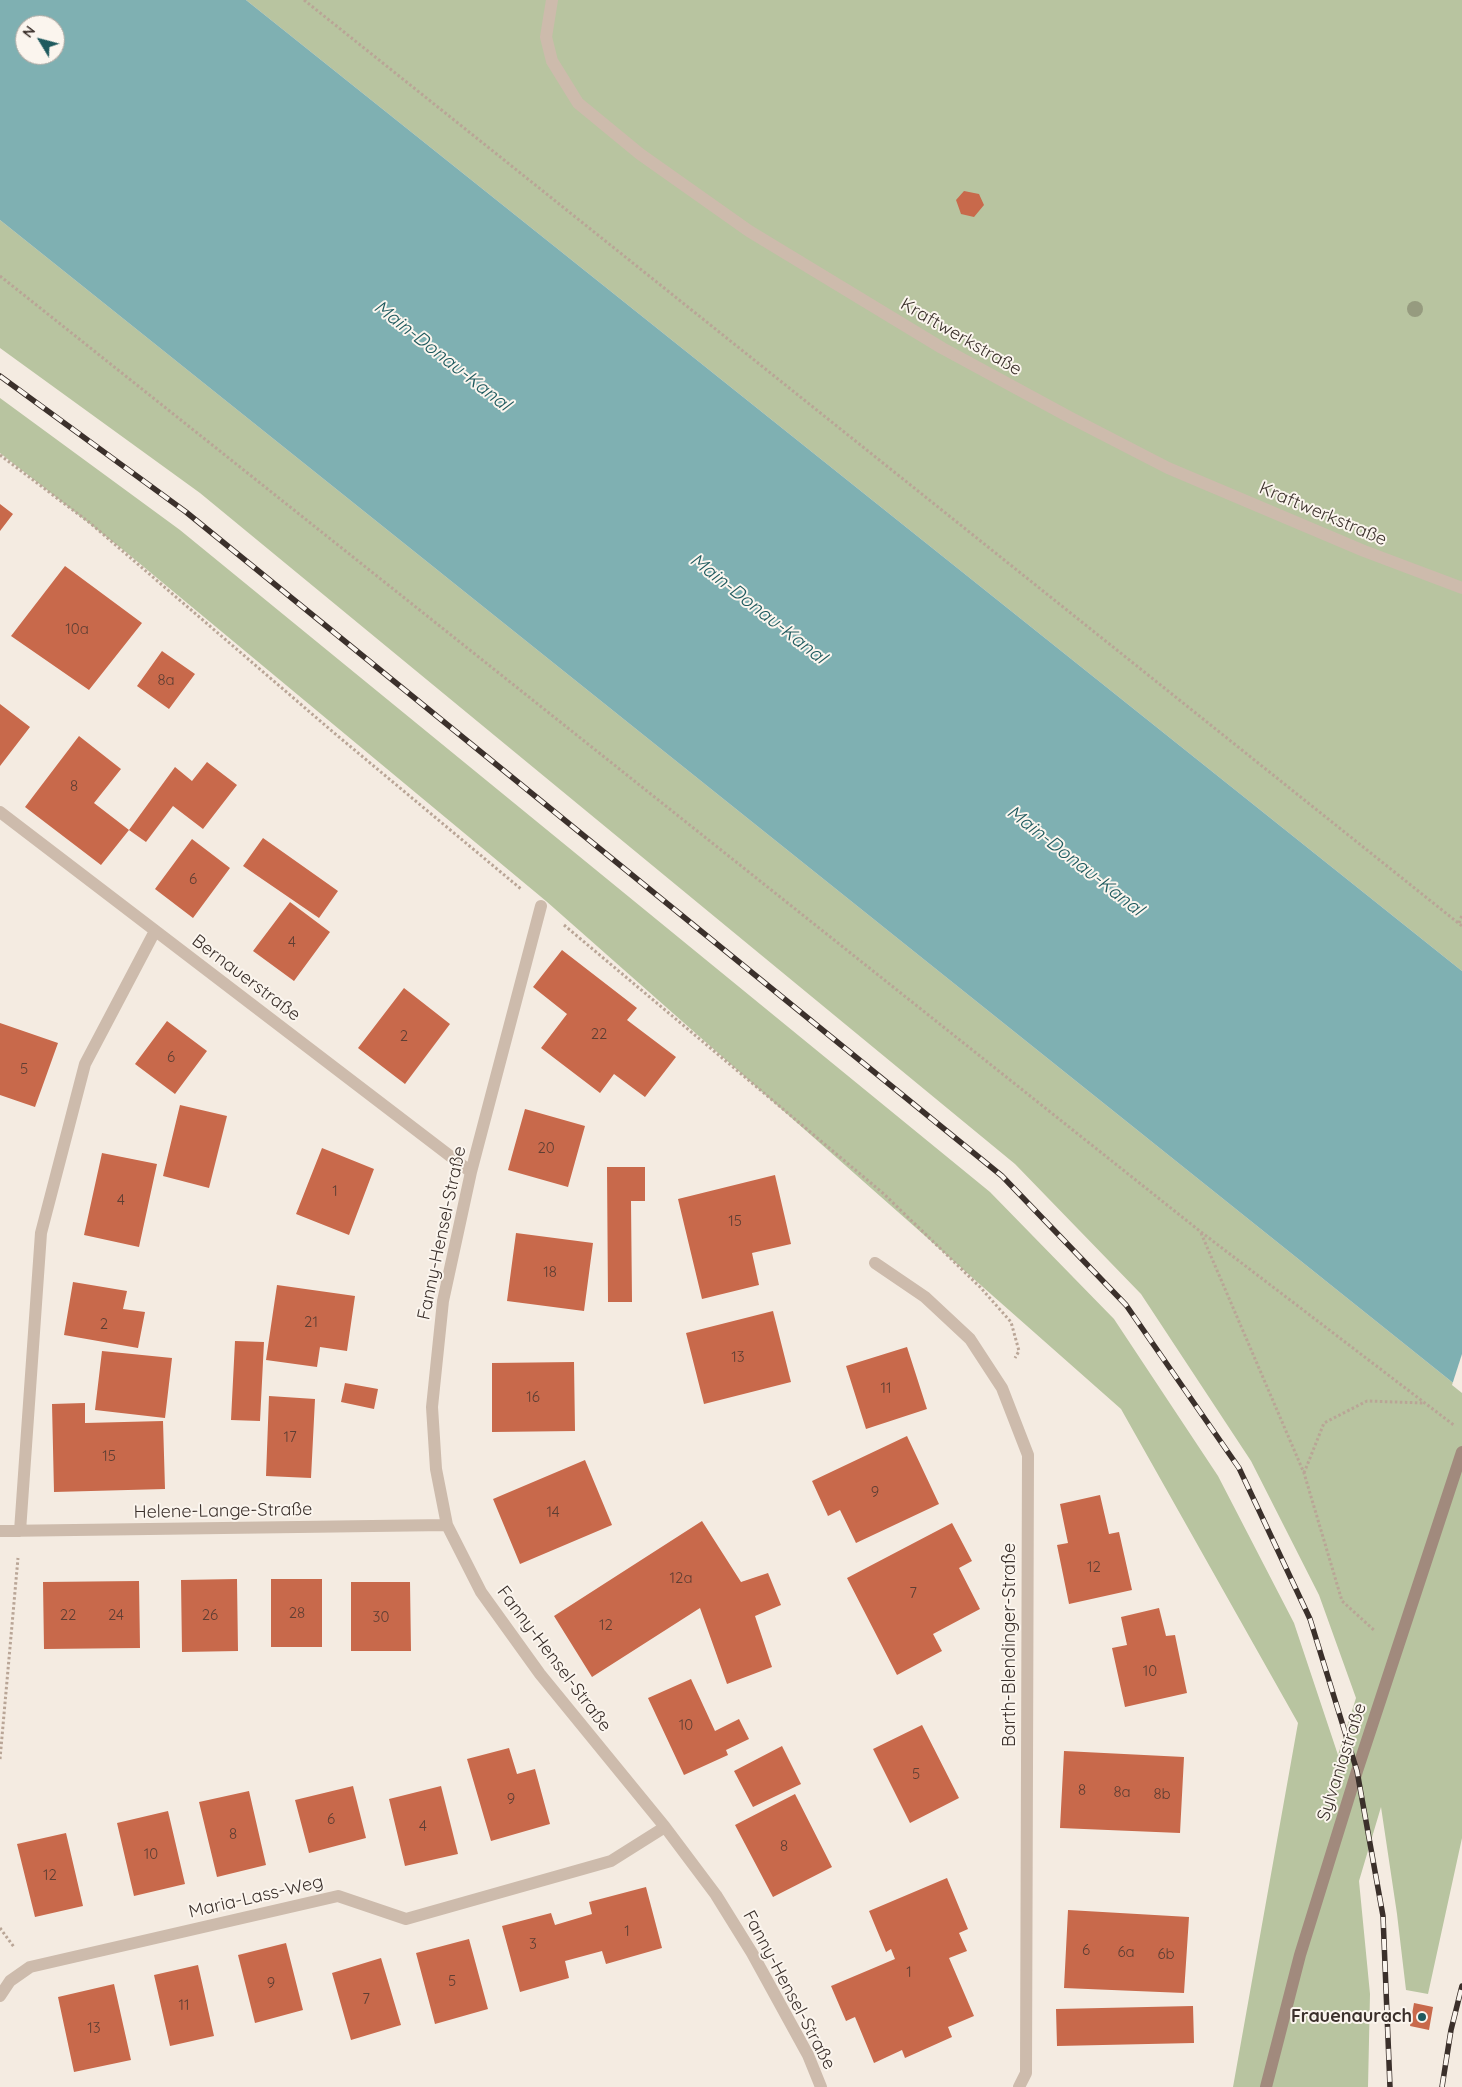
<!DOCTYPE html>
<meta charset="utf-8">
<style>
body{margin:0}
#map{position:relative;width:1462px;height:2087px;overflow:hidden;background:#f4ebe1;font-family:Quicksand,sans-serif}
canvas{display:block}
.north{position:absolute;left:15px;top:15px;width:50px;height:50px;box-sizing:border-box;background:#fbf5ee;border:1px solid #aea6a0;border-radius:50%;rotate:307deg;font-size:14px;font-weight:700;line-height:20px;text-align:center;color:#3b302b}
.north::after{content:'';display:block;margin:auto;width:18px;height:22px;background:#1f5a5e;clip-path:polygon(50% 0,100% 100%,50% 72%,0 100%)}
</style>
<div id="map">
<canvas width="1462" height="2087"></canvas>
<div class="north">N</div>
</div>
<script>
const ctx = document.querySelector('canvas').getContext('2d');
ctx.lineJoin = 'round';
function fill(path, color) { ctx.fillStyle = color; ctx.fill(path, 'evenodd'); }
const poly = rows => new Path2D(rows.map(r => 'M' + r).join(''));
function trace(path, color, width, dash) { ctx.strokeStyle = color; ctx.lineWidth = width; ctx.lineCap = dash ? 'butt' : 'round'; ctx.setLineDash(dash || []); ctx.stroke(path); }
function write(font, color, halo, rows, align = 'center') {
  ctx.font = font + ' Quicksand,sans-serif'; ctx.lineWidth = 4; ctx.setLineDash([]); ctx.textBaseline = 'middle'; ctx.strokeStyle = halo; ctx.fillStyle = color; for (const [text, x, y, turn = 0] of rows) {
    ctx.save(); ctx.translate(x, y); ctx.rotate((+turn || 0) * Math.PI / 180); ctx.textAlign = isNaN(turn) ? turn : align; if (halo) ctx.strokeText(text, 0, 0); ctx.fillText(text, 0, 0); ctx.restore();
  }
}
const green = poly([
 [246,0,1462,0,1462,971],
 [0,220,1462,1390,1462,1838,1428,1994,1406,1990,1397,1914,1381,1807,1359,1881,1370,1994,1368,2087,1233,2087,1298,1723,1121,1409,546,901,127,553,0,453,0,398,180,530,990,1192,1114,1319,1218,1476,1294,1623,1338,1755,1356,1698,1319,1595,1251,1461,1141,1294,1015,1164,200,493,0,348]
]);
const water = poly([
 [0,0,246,0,1462,971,1462,1390,0,220],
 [25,25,55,25,55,55,25,55]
]);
const pier = poly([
 [1462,1354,1462,1393,1452,1385]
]);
const building = poly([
 [964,191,979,194,984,205,974,217,961,214,956,200],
 [0,504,13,514,0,531],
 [65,566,142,623,89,690,11,636],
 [162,651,195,674,169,709,137,686],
 [0,704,30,727,0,766],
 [79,736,121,769,94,803,129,830,101,865,25,807],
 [207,762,237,785,203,829,173,806,146,842,129,830,175,767,192,781],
 [263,838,338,891,319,918,243,866],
 [192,839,230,868,193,918,155,889],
 [290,902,330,932,294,981,253,951],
 [562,950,637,1008,627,1020,676,1057,645,1097,614,1074,600,1093,541,1048,567,1014,533,987],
 [404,988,450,1024,405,1084,358,1048],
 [167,1021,207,1051,175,1094,135,1064],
 [0,1023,58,1043,35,1107,0,1095],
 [180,1105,227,1116,209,1188,163,1176],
 [525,1109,585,1126,568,1187,508,1170],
 [322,1148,374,1169,349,1235,296,1214],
 [102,1153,157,1164,139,1247,84,1235],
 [607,1167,645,1167,645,1201,631,1201,632,1302,608,1302],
 [775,1175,791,1244,752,1253,759,1285,702,1299,678,1199],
 [516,1233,593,1243,584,1311,507,1301],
 [73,1282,127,1291,123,1309,145,1312,138,1348,64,1335],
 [277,1285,355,1296,347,1351,320,1347,317,1367,266,1360],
 [773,1311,791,1382,704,1404,686,1333],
 [235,1341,264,1342,260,1421,231,1420],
 [907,1347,927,1409,866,1429,846,1366],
 [102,1351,172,1358,165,1418,95,1410],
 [574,1362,575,1431,492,1432,492,1363],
 [345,1383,378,1389,374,1409,341,1402],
 [269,1396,315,1399,311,1478,266,1476],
 [85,1403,85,1423,163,1421,165,1489,54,1492,52,1404],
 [907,1436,939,1504,856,1543,840,1510,828,1516,812,1481],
 [585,1460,612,1525,520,1564,493,1499],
 [1100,1495,1109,1534,1119,1532,1132,1590,1069,1604,1057,1545,1068,1543,1060,1504],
 [702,1521,741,1582,768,1573,781,1605,755,1616,772,1667,727,1684,700,1608,592,1677,554,1616],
 [952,1523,972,1561,959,1568,980,1609,933,1634,942,1651,897,1675,847,1578],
 [237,1579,238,1651,182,1652,181,1580],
 [271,1579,322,1579,322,1647,271,1647],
 [139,1581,140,1648,44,1649,43,1582],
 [351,1582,410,1582,411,1651,351,1651],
 [1159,1608,1166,1636,1175,1635,1187,1693,1125,1707,1112,1648,1127,1645,1121,1617],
 [691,1679,715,1731,739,1719,749,1739,726,1750,728,1755,684,1775,648,1698],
 [922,1725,959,1798,910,1823,873,1749],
 [782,1746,801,1784,753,1807,734,1771],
 [509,1748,517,1774,535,1769,550,1824,491,1841,467,1759],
 [1064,1751,1184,1757,1180,1833,1060,1828],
 [353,1786,366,1838,309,1853,295,1800],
 [441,1786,458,1854,405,1866,389,1799],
 [249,1791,266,1865,217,1877,199,1802],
 [795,1794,832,1867,773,1897,735,1825],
 [168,1811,185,1884,134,1896,117,1823],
 [66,1833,83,1906,35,1917,17,1844],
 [947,1878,968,1929,959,1933,967,1951,949,1958,974,2016,948,2027,952,2037,905,2058,902,2050,874,2063,855,2017,846,2021,831,1986,895,1959,891,1949,886,1952,869,1911],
 [646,1887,662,1948,606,1964,602,1951,565,1961,569,1978,520,1992,502,1926,551,1913,555,1925,592,1914,589,1902],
 [1068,1910,1189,1917,1184,1993,1064,1988],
 [469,1939,488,2009,435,2024,416,1953],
 [286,1943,303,2010,255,2023,238,1955],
 [381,1958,401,2025,351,2040,332,1973],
 [198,1965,214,2036,170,2046,154,1975],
 [114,1984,131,2060,74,2072,58,1997],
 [1414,2003,1433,2007,1429,2030,1410,2026],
 [1193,2006,1194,2043,1057,2046,1056,2009]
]);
const path = poly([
 [304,0,1462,926],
 [0,276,1201,1232,1455,1426],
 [0,455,90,523,333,732,521,889],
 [1459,923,1462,915],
 [564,925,884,1194,980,1287,1011,1322,1019,1351,1015,1358],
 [1201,1233,1304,1473,1342,1601,1375,1631],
 [1304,1473,1324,1423,1367,1401,1423,1403],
 [0,1759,18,1558],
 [0,1928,14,1947]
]);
const street = poly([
 [552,0,546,37,552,61,578,103,640,154,749,231,942,348,1071,418,1168,468,1364,551,1462,588],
 [0,812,471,1172],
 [541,906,471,1172,443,1301,432,1407,436,1469,447,1525,481,1592,540,1674,665,1827,716,1895,752,1953,808,2055,821,2087],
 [875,1263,925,1297,970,1339,1002,1388,1028,1455,1026,2073,1019,2087],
 [0,1531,447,1525],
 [20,1531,41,1233,85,1064,155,931],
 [0,1996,10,1981,30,1967,338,1896,406,1919,611,1861,665,1827]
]);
const secondary = poly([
 [1266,2087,1300,1955,1357,1771,1462,1452]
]);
const rail = poly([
 [0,376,186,512,1002,1176,1126,1305,1239,1468,1310,1619,1357,1771,1383,1916,1390,2087],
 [1442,2087,1451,2030,1462,1986]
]);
const trees = [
 [1415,309]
];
const markers = [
 [1422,2017,5,"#1f5a5e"]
];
const numberNames = [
 ["10a",77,629],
 ["8a",166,680],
 ["8",74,786],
 ["6",193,879],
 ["4",292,942],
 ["22",599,1034],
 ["2",404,1036],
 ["6",171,1057],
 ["5",24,1069],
 ["20",546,1148],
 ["1",335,1191],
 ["4",121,1200],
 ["15",735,1221],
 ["18",550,1272],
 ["21",311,1322],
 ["2",104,1324],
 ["13",738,1357],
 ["11",886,1388],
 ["16",533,1397],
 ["17",290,1437],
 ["15",109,1456],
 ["9",875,1492],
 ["14",553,1512],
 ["12",1094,1567],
 ["12a",681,1578],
 ["7",913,1593],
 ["28",297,1613],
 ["22",68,1615],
 ["24",116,1615],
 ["26",210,1615],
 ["30",381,1617],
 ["12",606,1625],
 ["10",1150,1671],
 ["10",686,1725],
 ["5",916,1774],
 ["8",1082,1790],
 ["8a",1122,1792],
 ["8b",1162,1794],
 ["9",511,1799],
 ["6",331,1819],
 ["4",423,1826],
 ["8",233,1834],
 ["8",784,1846],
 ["10",151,1854],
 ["12",50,1875],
 ["1",627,1931],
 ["3",533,1944],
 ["6",1086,1950],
 ["6a",1126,1952],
 ["6b",1166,1954],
 ["1",909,1972],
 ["5",452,1981],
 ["9",271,1983],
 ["7",366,1999],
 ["11",184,2005],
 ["13",94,2028]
];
const streetNames = [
 ["Kraftwerkstraße",961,337,30],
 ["Kraftwerkstraße",1323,514,23],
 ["Bernauerstraße",246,978,37],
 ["Fanny-Hensel-Straße",442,1233,-78],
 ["Helene-Lange-Straße",223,1511,-1],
 ["Barth-Blendinger-Straße",1010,1645,-90],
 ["Fanny-Hensel-Straße",554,1659,53],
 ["Sylvaniastraße",1342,1762,-72],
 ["Maria-Lass-Weg",256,1897,-13],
 ["Fanny-Hensel-Straße",789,1990,62]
];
const poiNames = [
 ["Frauenaurach",1412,2017]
];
const waterNames = [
 ["Main-Donau-Kanal",442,356,38],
 ["Main-Donau-Kanal",758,609,38],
 ["Main-Donau-Kanal",1075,861,38]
];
fill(green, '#b8c4a0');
fill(water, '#7fb0b2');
fill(pier, '#f4ebe1');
fill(building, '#c8694b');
trace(path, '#b9a596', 3, [2.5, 2.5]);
trace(street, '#cdbbac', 12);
trace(secondary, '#a18a7d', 12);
trace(rail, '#3b302b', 5.5);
trace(rail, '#fbf5ee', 4, [11]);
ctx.fillStyle = '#969b7f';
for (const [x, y] of trees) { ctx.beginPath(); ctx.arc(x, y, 8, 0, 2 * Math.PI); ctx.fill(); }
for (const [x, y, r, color] of markers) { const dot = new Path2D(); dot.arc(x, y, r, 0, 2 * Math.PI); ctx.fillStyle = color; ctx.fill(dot); trace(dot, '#fbf5ee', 2); }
write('15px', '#5e3e33', null, numberNames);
write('18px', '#3b302b', '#fbf5ee', streetNames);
write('bold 18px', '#3b302b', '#fbf5ee', poiNames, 'right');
write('italic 19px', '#1f5a5e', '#fbf5ee', waterNames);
</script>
